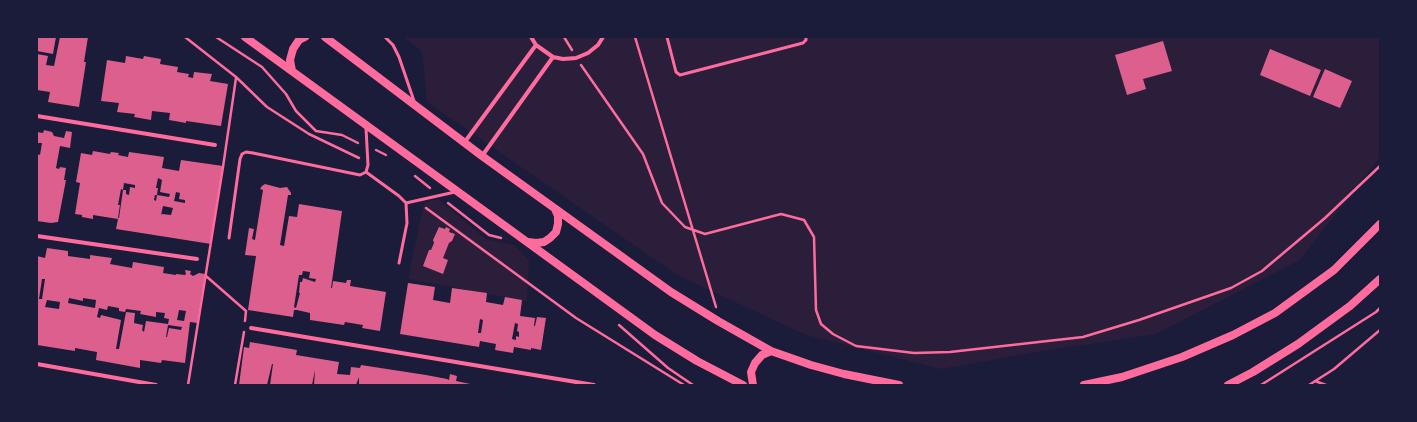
<!DOCTYPE html>
<style>
body{margin:0}
#map{position:relative;width:1417px;height:422px;overflow:hidden;background:#1b1b3a;font-family:Helvetica,sans-serif}
canvas{display:block}
.frame{position:absolute;inset:0;border:38px solid #1b1b3a;pointer-events:none}
</style>
<div id="map">
<canvas width="1417" height="422"></canvas>
<div class="frame"></div>
</div>
<script>
const ctx = document.querySelector('canvas').getContext('2d');
ctx.lineJoin = 'round';
function fill(path, color) { ctx.fillStyle = color; ctx.fill(path, 'evenodd'); }
const poly = rows => new Path2D(rows.map(r => 'M' + r).join(''));
function trace(path, color, width, dash) { ctx.strokeStyle = color; ctx.lineWidth = width; ctx.lineCap = dash ? 'butt' : 'round'; ctx.setLineDash(dash || []); ctx.stroke(path); }
const green = poly([
 [403,37,1380,37,1380,157,1300,260,1156,334,1037,352,941,369,806,335,677,275,427,102,422,51],
 [438,199,486,239,514,245,529,260,527,301,408,279,424,203]
]);
const building = poly([
 [37,37,56,37,53,54,37,51],
 [60,37,88,37,84,62,86,62,79,107,48,102,50,92,37,90,37,54,48,56,46,65,54,66],
 [1163,41,1172,71,1143,79,1146,89,1127,95,1115,55],
 [1270,49,1321,70,1310,96,1260,75],
 [126,56,143,59,144,56,161,59,160,64,178,67,177,72,189,74,188,77,193,78,194,72,212,74,210,81,228,84,221,126,186,121,186,123,169,120,170,113,152,111,151,120,134,117,135,114,117,112,119,103,101,101,107,60,125,63],
 [1325,69,1352,81,1340,108,1313,97],
 [44,130,52,132,54,136,64,138,66,131,72,132,70,148,60,146,56,168,59,169,60,167,66,168,64,180,66,180,58,222,51,223,37,221,37,184,38,182,37,182,37,154,40,155,42,143,38,143,37,146,37,132,43,133],
 [93,151,110,154,111,152,119,153,118,155,128,157,129,152,164,157,162,168,179,171,181,160,223,166,211,244,116,229,118,219,93,215,93,219,82,217,82,215,75,214,80,183,76,182,81,153,92,155],
 [158,178,162,180,160,192,170,194,169,197,157,195,156,201,154,200,155,195,157,195,158,188,156,188],
 [124,183,135,185,135,188,130,187,129,195,126,194,126,190,123,190,119,218,118,218,120,205,118,205,121,189,123,190],
 [176,192,180,193,179,199,185,200,185,203,174,201],
 [163,206,173,208,171,215,162,214,161,215],
 [265,184,280,188,287,187,291,193,291,195,288,195,280,245,284,246,289,216,297,217,299,204,342,211,331,288,332,288,333,281,346,283,347,280,351,280,350,286,386,292,380,331,362,328,363,325,345,322,344,325,310,320,310,313,297,310,294,310,293,317,248,310,256,256,245,255,249,228,254,229,252,239,255,240,263,190,260,189,262,186],
 [303,271,310,272,309,278,316,279,315,282,303,278,302,282,300,282,299,293,300,293,296,308,294,307,299,275,302,275],
 [439,227,445,229,446,227,450,229,449,232,455,234,452,241,449,243,443,258,448,260,443,274,423,266,429,250,431,250,434,243,433,240],
 [47,248,68,251,68,256,90,259,90,255,112,258,110,264,132,268,133,262,164,267,163,273,176,275,176,274,185,275,186,274,185,270,191,271,190,274,193,276,199,273,205,274,197,323,190,322,185,363,162,360,161,363,140,360,140,368,96,360,97,352,75,348,75,351,37,345,37,256,45,258],
 [42,279,45,279,42,299,39,299],
 [69,298,83,301,83,298,96,300,95,308,68,303],
 [47,300,60,302,59,309,45,307],
 [108,306,119,308,119,311,125,312,126,309,141,311,140,314,156,317,156,312,165,313,164,318,169,319,168,324,146,321,144,332,142,330,143,325,134,323,135,313,126,312,119,349,116,349,121,320,101,315,100,318,97,317,99,308,107,310],
 [179,310,186,311,184,321,177,320],
 [168,325,182,327,181,330,169,328,167,337,166,337],
 [408,283,435,287,433,300,450,303,452,288,487,293,486,302,503,305,505,297,522,300,520,316,535,318,534,326,535,326,537,317,546,318,541,350,531,348,531,350,514,347,513,353,495,350,496,344,480,341,479,347,400,334],
 [480,319,483,320,481,333,478,333],
 [515,323,518,324,517,331,519,332,519,337,516,336,516,340,512,339],
 [250,342,297,350,296,355,339,362,337,374,350,375,351,367,360,368,361,365,426,375,447,379,449,380,450,374,457,376,456,381,475,385,403,385,401,384,401,385,359,385,359,377,356,385,314,385,315,370,312,385,270,385,273,364,272,364,267,385,239,385,244,347,249,348]
]);
const path = poly([
 [185,37,236,77,267,107,309,134,359,158],
 [216,37,262,67,286,94,296,111,316,131,342,135,358,143],
 [564,37,572,50],
 [635,37,716,307],
 [581,65,643,154,662,203,685,227,705,234,781,214,804,220,814,237,816,310,821,324,833,334,856,346,914,353,950,352,1083,337,1139,320,1231,288,1262,271,1325,218,1380,166],
 [376,150,386,155],
 [415,176,430,188],
 [448,203,489,235,501,238],
 [426,208,576,318,684,385],
 [206,276,246,311,245,321],
 [619,325,668,368,693,385],
 [1315,381,1326,385],
 [188,385,223,167,236,78],
 [235,385,244,332],
 [1261,385,1376,312,1380,308],
 [1309,385,1334,369,1380,330]
]);
const service = poly([
 [385,37,393,45,399,57,414,101],
 [667,37,676,72,680,75,803,43,806,40,806,37],
 [366,172,399,196,406,203,407,223,399,263],
 [406,203,455,192],
 [229,238,240,159,242,154,246,152,253,153,360,175,366,172,368,165,366,128]
]);
const minor = poly([
 [531,37,536,45,553,57,563,59,576,58,588,53,598,45,603,37],
 [37,116,215,145],
 [464,143,536,45],
 [482,156,553,57],
 [37,236,197,259],
 [251,328,594,385],
 [37,364,156,385]
]);
const secondary = poly([
 [245,37,655,335,697,361,743,385],
 [325,37,482,156,671,292,718,321,771,351,811,365,844,374,899,385],
 [292,71,290,60,293,49,299,40,305,37],
 [528,242,536,243,544,242,550,238,556,232,558,224,558,216,555,209],
 [753,385,751,372,755,363,762,355,771,351],
 [1084,385,1122,377,1182,357,1233,335,1275,313,1334,270,1380,224],
 [1228,385,1253,372,1298,344,1350,306,1380,279]
]);
fill(green, '#2a1e3b');
fill(building, '#dd5f8e');
trace(path, '#ff6b9d', 2.5);
trace(service, '#ff6b9d', 3);
trace(minor, '#ff6b9d', 4);
trace(secondary, '#ff6b9d', 8);
</script>
